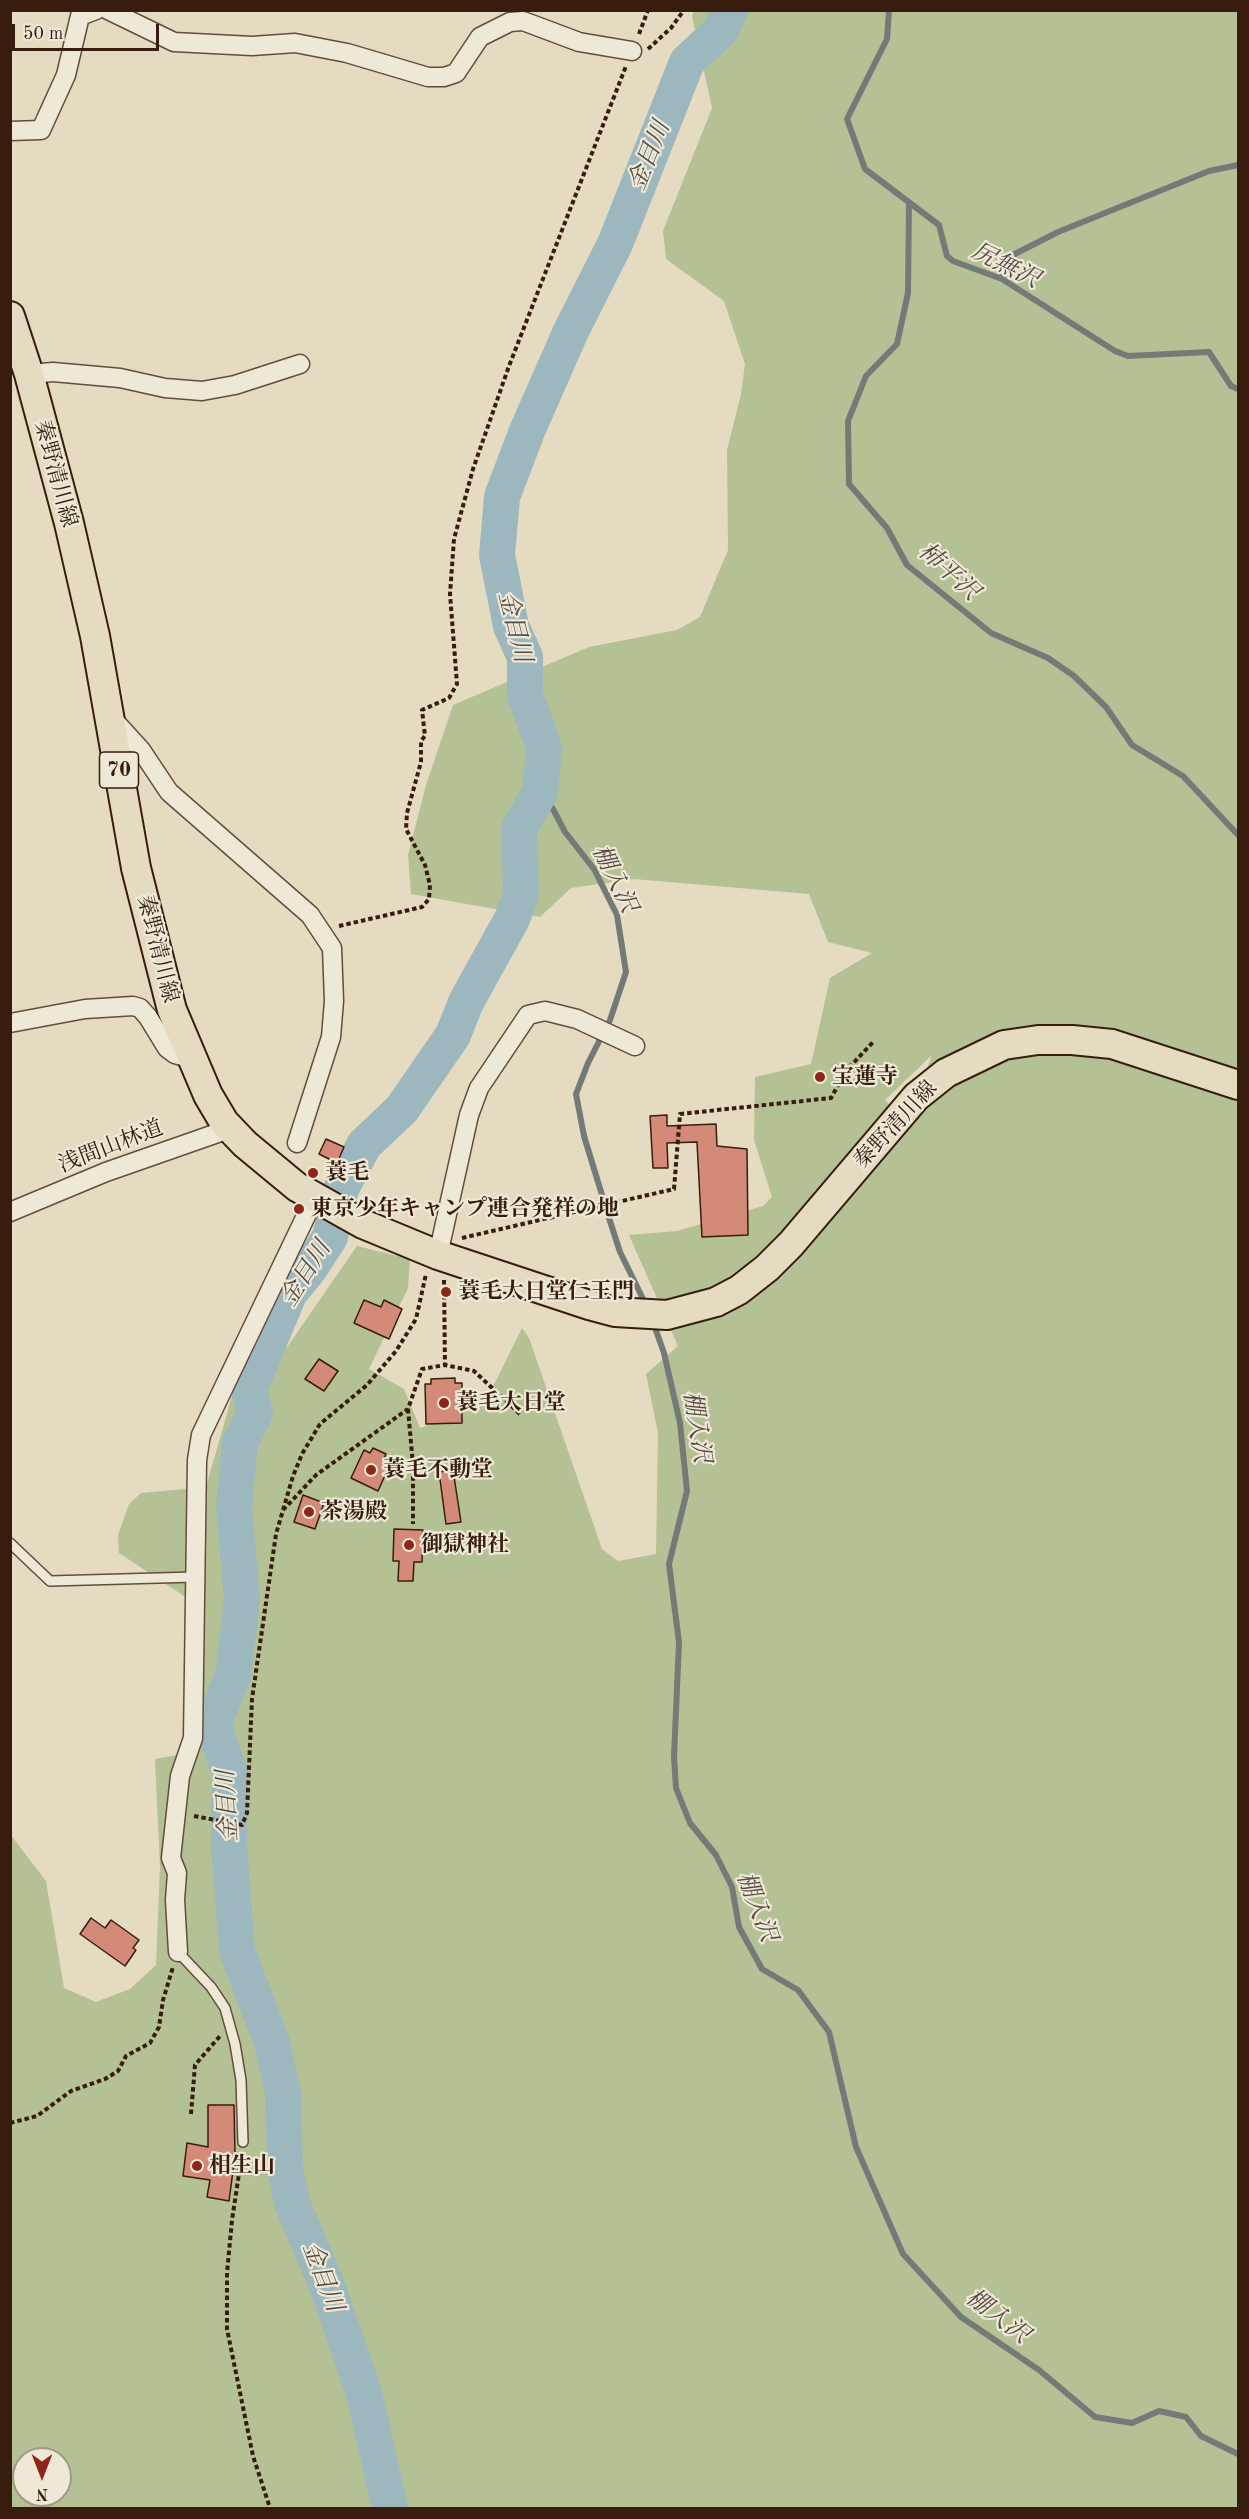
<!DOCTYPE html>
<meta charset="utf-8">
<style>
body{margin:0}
#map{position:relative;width:1249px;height:2519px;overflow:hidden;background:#e5dbc1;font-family:"Old Standard TT",serif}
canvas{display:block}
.frame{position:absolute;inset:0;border:12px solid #381c0e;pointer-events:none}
.north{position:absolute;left:12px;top:2447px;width:60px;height:60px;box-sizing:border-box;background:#eee8d7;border:2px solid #a59687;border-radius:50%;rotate:180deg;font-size:16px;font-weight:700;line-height:24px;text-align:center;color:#381c0e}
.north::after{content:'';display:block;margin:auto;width:21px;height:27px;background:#8f2418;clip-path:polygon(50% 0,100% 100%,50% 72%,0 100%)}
.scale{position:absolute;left:12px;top:24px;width:147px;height:27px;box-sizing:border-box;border:3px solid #381c0e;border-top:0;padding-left:8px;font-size:18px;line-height:21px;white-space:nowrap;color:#381c0e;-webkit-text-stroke:4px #eee8d7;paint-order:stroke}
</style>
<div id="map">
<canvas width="1249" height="2519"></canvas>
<div class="frame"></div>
<div class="north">N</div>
<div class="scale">50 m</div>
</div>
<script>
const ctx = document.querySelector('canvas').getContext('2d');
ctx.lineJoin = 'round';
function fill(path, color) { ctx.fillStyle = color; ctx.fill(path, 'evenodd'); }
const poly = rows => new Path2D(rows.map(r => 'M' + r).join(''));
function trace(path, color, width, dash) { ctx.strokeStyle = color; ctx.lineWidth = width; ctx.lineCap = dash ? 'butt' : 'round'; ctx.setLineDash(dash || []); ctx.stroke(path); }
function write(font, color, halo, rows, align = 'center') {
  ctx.font = font + ' "Old Standard TT","Noto Serif JP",serif'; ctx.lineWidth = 4.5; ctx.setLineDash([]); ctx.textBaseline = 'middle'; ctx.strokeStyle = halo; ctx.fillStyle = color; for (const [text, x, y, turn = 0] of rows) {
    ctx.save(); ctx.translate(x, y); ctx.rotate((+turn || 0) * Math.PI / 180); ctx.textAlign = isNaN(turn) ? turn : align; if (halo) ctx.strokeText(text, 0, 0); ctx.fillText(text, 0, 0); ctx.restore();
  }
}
const green = poly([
 [694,11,1238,11,1238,2508,11,2508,10,1834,46,1881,64,1988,96,2002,130,1989,156,1965,160,1866,155,1759,193,1752,193,1602,119,1553,118,1535,129,1504,141,1493,206,1487,234,1389,274,1366,357,1246,410,1259,408,1288,369,1369,404,1389,420,1428,484,1405,522,1328,529,1338,602,1549,618,1561,656,1554,658,1433,646,1374,678,1346,629,1235,677,1231,763,1206,772,1197,754,1140,755,1077,811,1064,830,978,872,953,828,942,809,894,634,879,571,888,540,917,411,894,408,855,426,785,453,705,589,647,677,630,700,617,728,550,727,450,741,394,745,364,724,301,666,259,663,231,712,108,692,16],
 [932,1055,907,1121,906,1121,885,1100],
 [24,2459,60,2459,60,2495,24,2495]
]);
const stream = poly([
 [889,10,887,39,847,119,865,169,939,225,947,256,953,261,1002,279,1115,351,1128,356,1209,352,1231,386,1238,389],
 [909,202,908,293,897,344,866,376,848,421,849,484,887,528,907,565,991,633,1048,658,1074,676,1106,707,1132,745,1183,776,1238,835],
 [1002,279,1003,260,1058,232,1209,171,1238,165],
 [540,792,553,809,565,832,594,869,617,915,626,972,610,1020,588,1063,576,1094,584,1136,602,1195],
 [608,1215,620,1252,647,1307],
 [653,1322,664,1353,680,1423,687,1491,669,1564,679,1642,674,1757,676,1788,690,1823,716,1855,732,1887,739,1927,762,1969,798,1990,829,2032,856,2147,903,2254,961,2317,1039,2370,1095,2417,1132,2423,1159,2411,1186,2417,1201,2436,1238,2454]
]);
const river = poly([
 [390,2508,364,2393,327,2286,292,2203,285,2166,283,2093,272,2043,237,1951,229,1846,230,1773,213,1725,233,1675,242,1600,234,1506,240,1443,255,1413,249,1390,289,1294,310,1268,330,1237,341,1189,364,1145,402,1109,453,1035,466,1002,512,919,521,895,519,829,540,792,544,748,525,695,525,657,511,626,497,555,502,497,527,431,571,331,615,244,687,62,721,30,730,10]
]);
const building = poly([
 [667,1115,667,1126,716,1124,717,1146,747,1149,748,1235,702,1237,697,1142,667,1143,668,1168,653,1168,650,1116,667,1115],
 [326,1139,344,1147,337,1163,319,1154,326,1139],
 [364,1300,381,1307,384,1300,402,1309,389,1339,354,1323,364,1300],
 [319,1359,338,1371,324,1391,305,1379,319,1359],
 [455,1378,455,1383,462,1383,462,1423,426,1424,425,1384,431,1384,431,1379,455,1378],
 [373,1448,386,1454,384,1458,391,1462,378,1491,351,1478,364,1450,370,1453,373,1448],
 [453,1470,461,1522,446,1524,439,1472,453,1470],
 [303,1495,324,1503,315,1529,294,1522,303,1495],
 [394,1529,423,1530,422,1562,414,1562,413,1581,398,1581,399,1561,393,1561,394,1529],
 [91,1918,105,1928,111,1920,139,1940,133,1948,136,1950,125,1966,80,1934,91,1918],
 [208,2105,234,2105,235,2156,229,2201,207,2197,210,2180,183,2176,187,2143,208,2147,208,2105]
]);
const path = poly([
 [639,34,648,10],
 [648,49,671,28,684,10],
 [339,926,422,907,429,899,430,885,425,865,406,829,407,813,421,762,421,741,425,736,422,710,449,698,457,684,450,594,454,539,473,469,509,366,626,66],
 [462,1238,674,1189,680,1114,831,1098,846,1071,873,1042],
 [444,1280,445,1365],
 [408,1409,413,1465,413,1524],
 [283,1510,316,1475,408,1409,422,1369,445,1365,474,1371,521,1415],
 [194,1816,242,1825,247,1813,252,1699,276,1534,293,1476,302,1454,320,1424,367,1385,396,1351,416,1319,426,1274],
 [191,2114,195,2065,220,2036],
 [10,2123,37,2116,71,2091,105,2079,118,2071,126,2056,150,2043,159,2027,163,2000,173,1967],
 [242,2154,232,2220,227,2273,227,2329,253,2456,270,2508]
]);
const service = poly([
 [10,1543,50,1581,195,1577],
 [178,1952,211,1987,225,2008,235,2044,241,2080,243,2142]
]);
const minor = poly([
 [108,10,174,42,252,46,295,43,347,53,428,77,444,77,456,73,480,37,510,22,523,21,579,42,632,51],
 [10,131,41,130,66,75,80,16,96,10],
 [29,374,53,372,120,378,165,388,202,391,235,385,300,364],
 [111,717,141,750,169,792,310,915,332,948,334,1001,331,1037,297,1143],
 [10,1023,85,1009,133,1006,140,1008,148,1017,167,1048,175,1054,190,1058],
 [10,1212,106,1172,229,1129],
 [438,1255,469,1115,479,1088,528,1015,545,1011,577,1019,635,1046],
 [178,1952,175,1900,177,1873,171,1858,180,1776,193,1738,197,1460,201,1435,315,1197]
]);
const primary = poly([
 [10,316,29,374,69,523,95,636,136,868,172,1010,208,1095,224,1122,245,1144,297,1187,363,1224,438,1255,589,1305,615,1312,667,1315,716,1302,739,1290,767,1268,791,1244,916,1097,946,1073,1004,1045,1038,1040,1072,1040,1112,1044,1238,1085]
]);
const markers = [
 [820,1077,6,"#8f2418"],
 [313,1173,6,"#8f2418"],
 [299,1209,6,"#8f2418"],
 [446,1292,6,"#8f2418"],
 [444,1403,6,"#8f2418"],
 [371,1470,6,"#8f2418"],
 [309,1512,6,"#8f2418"],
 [409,1545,6,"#8f2418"],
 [197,2166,6,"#8f2418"]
];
const shields = [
 [119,770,39]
];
const shieldNames = [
 ["70",119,770]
];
const streetNames = [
 ["秦野清川線",55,474,75],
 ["秦野清川線",157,949,76],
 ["秦野清川線",896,1125,-47],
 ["浅間山林道",111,1147,-21]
];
const poiNames = [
 ["宝蓮寺",832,1077],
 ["蓑毛",325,1173],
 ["東京少年キャンプ連合発祥の地",311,1209],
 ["蓑毛大日堂仁王門",458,1292],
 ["蓑毛大日堂",456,1403],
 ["蓑毛不動堂",383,1470],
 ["茶湯殿",321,1512],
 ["御獄神社",421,1545],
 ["相生山",209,2166]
];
const waterNames = [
 ["金目川",650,156,-68],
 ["尻無沢",1005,266,26],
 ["柿平沢",948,572,42],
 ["金目川",514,627,76],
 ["棚入沢",614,879,64],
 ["金目川",306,1274,-58],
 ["棚入沢",696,1427,81],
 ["金目川",228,1806,-93],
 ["棚入沢",756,1907,69],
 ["金目川",322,2277,69],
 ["棚入沢",997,2317,37]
];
fill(green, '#b3c194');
trace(stream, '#747a78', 6);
trace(river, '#9cb8be', 36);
fill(building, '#d48a79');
trace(building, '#381c0e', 1.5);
trace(service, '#634c3b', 12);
trace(minor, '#634c3b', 21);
trace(primary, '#381c0e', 32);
trace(path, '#381c0e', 4, [4.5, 3]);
trace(service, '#eee8d7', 9);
trace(minor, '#eee8d7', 18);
trace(primary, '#e5dbc1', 28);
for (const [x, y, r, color] of markers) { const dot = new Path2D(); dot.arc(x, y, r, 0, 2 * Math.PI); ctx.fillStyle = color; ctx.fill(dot); trace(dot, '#eee8d7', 2); }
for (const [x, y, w] of shields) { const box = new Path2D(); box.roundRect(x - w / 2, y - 18, w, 36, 4.5); ctx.fillStyle = '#eee8d7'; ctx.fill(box); trace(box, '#381c0e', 1.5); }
write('bold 21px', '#381c0e', null, shieldNames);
write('22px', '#381c0e', '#eee8d7', streetNames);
write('bold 22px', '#381c0e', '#eee8d7', poiNames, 'left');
write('italic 24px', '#564b43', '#eee8d7', waterNames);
</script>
